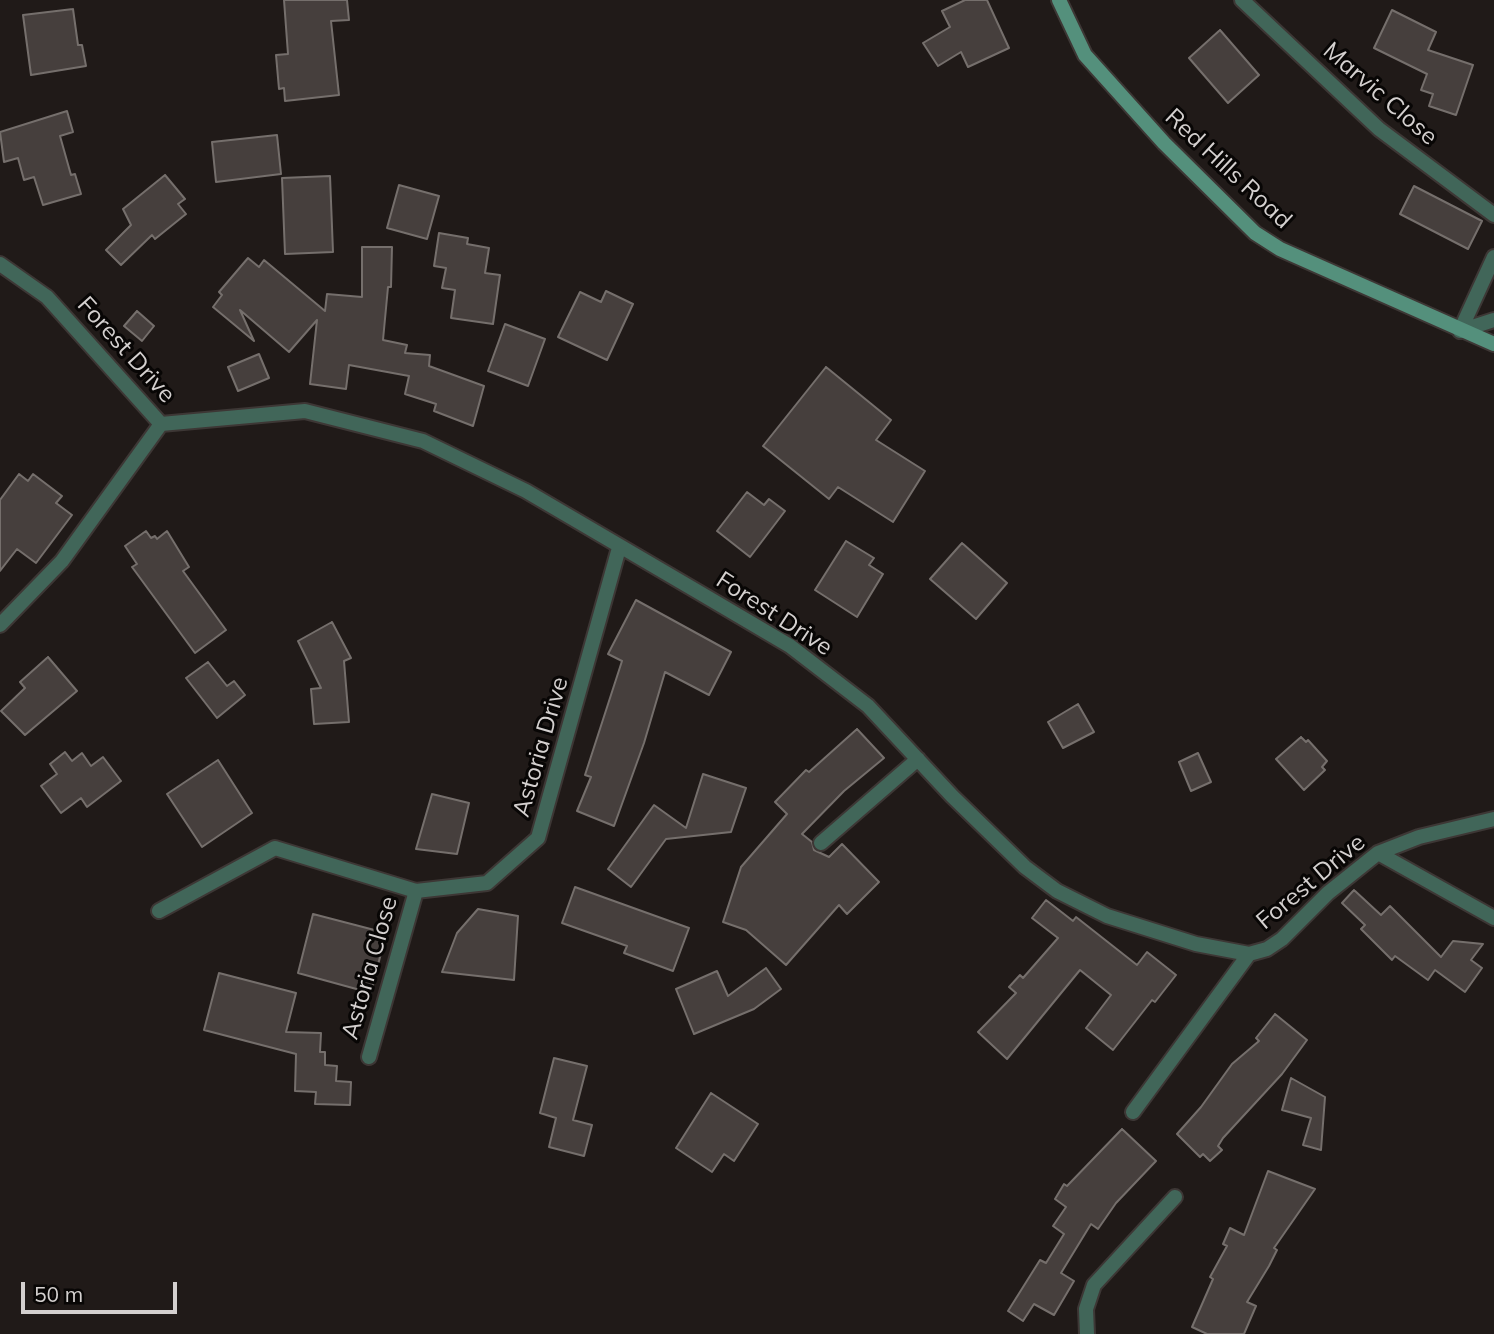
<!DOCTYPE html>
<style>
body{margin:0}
#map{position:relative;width:1494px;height:1334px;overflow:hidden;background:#201a18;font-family:Mulish,sans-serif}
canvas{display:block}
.scale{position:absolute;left:21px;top:1282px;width:156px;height:32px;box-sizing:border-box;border:4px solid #d4d0cf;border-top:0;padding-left:9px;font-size:21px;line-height:24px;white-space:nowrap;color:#d4d0cf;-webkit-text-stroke:5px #080605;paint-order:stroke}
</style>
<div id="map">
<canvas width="1494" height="1334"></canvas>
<div class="scale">50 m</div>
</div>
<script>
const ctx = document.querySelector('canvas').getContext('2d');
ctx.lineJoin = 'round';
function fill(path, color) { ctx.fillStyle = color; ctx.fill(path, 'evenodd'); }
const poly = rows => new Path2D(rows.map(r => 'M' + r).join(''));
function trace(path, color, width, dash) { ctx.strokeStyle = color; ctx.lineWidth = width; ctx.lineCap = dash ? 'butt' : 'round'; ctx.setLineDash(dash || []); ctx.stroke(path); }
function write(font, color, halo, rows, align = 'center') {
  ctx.font = font + ' Mulish,sans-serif'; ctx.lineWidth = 6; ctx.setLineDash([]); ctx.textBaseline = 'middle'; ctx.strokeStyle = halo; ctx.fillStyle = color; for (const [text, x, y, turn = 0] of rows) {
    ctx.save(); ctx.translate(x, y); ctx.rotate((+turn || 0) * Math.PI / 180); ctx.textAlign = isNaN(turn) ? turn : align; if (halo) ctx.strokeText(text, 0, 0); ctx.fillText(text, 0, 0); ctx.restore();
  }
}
const building = poly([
 [284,0,347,0,349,20,331,21,339,95,285,101,284,88,279,89,276,55,288,54,284,0],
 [965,0,987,0,1009,48,968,67,961,52,938,66,923,43,950,27,942,11,965,0],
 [73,9,78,45,82,45,86,66,31,75,23,15,73,9],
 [1392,10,1436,32,1428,50,1473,65,1456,115,1429,106,1433,94,1421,90,1427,74,1374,48,1392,10],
 [1220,30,1259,75,1228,103,1189,58,1220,30],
 [67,111,73,132,60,136,71,175,75,174,81,194,43,205,34,177,24,180,18,158,4,162,0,132,67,111],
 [277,135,281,174,216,182,212,142,277,135],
 [165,175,185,199,178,204,186,214,155,239,152,235,121,265,106,250,131,225,123,209,165,175],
 [330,176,333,252,285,254,282,178,330,176],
 [399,185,439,196,427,239,387,228,399,185],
 [1414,186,1482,221,1468,249,1400,214,1414,186],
 [439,233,468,238,467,244,489,248,485,273,500,275,493,324,451,318,455,290,442,288,446,268,434,266,439,233],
 [362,247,392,247,391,287,388,287,383,340,407,345,405,353,430,355,429,366,484,386,473,426,434,411,436,404,405,394,409,376,349,365,346,389,310,384,317,320,289,352,240,310,254,341,213,307,222,295,219,292,248,258,259,267,264,260,325,311,327,294,362,297,362,247],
 [606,291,633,304,607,360,558,337,580,292,601,302,606,291],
 [137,311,154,326,142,341,124,326,137,311],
 [505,324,545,339,528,386,488,371,505,324],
 [259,354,269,378,238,391,228,367,259,354],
 [826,367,891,420,876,440,925,471,893,522,838,487,829,499,763,446,826,367],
 [19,474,28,481,33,474,62,496,56,503,72,515,36,563,17,549,0,571,0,500,19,474],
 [747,492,764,505,769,499,785,511,750,557,717,531,747,492],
 [146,531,151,538,155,536,157,539,167,531,189,567,183,571,226,630,195,653,132,567,137,564,125,546,146,531],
 [846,541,874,558,869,565,883,574,857,617,815,590,846,541],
 [962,543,1007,583,976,619,930,579,962,543],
 [636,600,731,652,709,695,665,672,644,743,614,826,577,811,591,777,585,775,622,661,608,654,636,600],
 [332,622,351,658,344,661,349,722,314,724,311,689,321,688,298,641,332,622],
 [48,657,77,691,25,735,1,711,25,688,20,682,48,657],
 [208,662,227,686,234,681,245,695,217,718,186,678,208,662],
 [1078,704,1094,732,1063,748,1048,722,1078,704],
 [857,729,884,758,844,791,802,834,812,842,814,850,829,857,842,844,879,882,847,914,839,905,786,965,746,930,723,922,741,867,787,814,775,802,806,770,809,772,857,729],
 [1301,737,1306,742,1308,740,1327,761,1322,767,1325,770,1304,790,1276,759,1301,737],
 [65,752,72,761,82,753,91,766,103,757,121,781,87,807,81,798,61,813,41,786,57,774,50,764,65,752],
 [1198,753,1211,782,1191,791,1179,762,1198,753],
 [218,760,252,813,202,847,167,794,218,760],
 [703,774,746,788,731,832,666,839,631,887,608,869,654,805,686,828,703,774],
 [432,794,469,803,457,854,416,849,432,794],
 [575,887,689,928,673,971,624,953,627,946,562,923,575,887],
 [1354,890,1381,915,1390,906,1441,957,1453,941,1483,944,1471,960,1482,968,1465,992,1435,970,1428,980,1395,956,1392,960,1361,929,1365,925,1342,903,1354,890],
 [1046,900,1073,921,1076,917,1137,965,1147,952,1176,975,1155,1002,1152,1000,1113,1050,1086,1028,1111,995,1080,970,1007,1059,978,1032,1016,993,1009,987,1020,975,1023,978,1058,938,1032,918,1046,900],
 [478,909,518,916,514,980,442,972,457,933,478,909],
 [313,914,386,933,371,993,298,973,313,914],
 [766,968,781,989,754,1009,694,1034,676,989,717,971,728,996,766,968],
 [219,973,296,993,286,1032,321,1033,320,1052,325,1052,325,1065,337,1066,336,1081,351,1082,350,1105,315,1104,316,1092,295,1091,296,1054,204,1030,219,973],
 [1275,1014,1307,1040,1282,1074,1223,1138,1218,1146,1222,1150,1210,1161,1203,1154,1200,1157,1177,1134,1201,1107,1232,1064,1259,1041,1256,1038,1275,1014],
 [554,1058,587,1066,573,1120,592,1125,584,1156,549,1147,556,1118,540,1113,554,1058],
 [1291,1078,1325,1097,1321,1150,1303,1145,1311,1118,1282,1110,1291,1078],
 [711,1093,758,1124,734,1161,724,1154,712,1172,676,1148,711,1093],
 [1122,1129,1156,1161,1116,1203,1098,1229,1091,1224,1061,1273,1074,1281,1054,1315,1034,1304,1023,1321,1008,1311,1040,1260,1046,1263,1064,1234,1053,1226,1066,1207,1055,1199,1064,1184,1067,1186,1122,1129],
 [1268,1171,1315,1189,1274,1248,1277,1250,1269,1266,1247,1302,1256,1306,1244,1334,1207,1334,1192,1327,1213,1279,1210,1277,1227,1246,1223,1244,1230,1228,1244,1235,1268,1171]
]);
const minor = poly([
 [1242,0,1379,129,1494,215],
 [0,264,47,297,161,424,305,411,423,441,526,491,700,593,790,646,868,706,952,796,1025,867,1057,891,1107,916,1196,944,1249,954,1267,949,1282,939,1328,893,1378,853,1419,837,1494,819],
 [1460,331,1494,257],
 [1460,331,1494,320],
 [0,625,62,561,161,424],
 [821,843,918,759],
 [1378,853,1494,918],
 [159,911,275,848,416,891,487,883,538,838,619,548],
 [369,1057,416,891],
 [1133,1112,1249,954],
 [1087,1334,1086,1309,1094,1285,1175,1197]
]);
const secondary = poly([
 [1059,0,1085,55,1164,143,1255,233,1280,249,1494,344]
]);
const streetNames = [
 ["Marvic Close",1380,94,41],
 ["Red Hills Road",1228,169,43],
 ["Forest Drive",126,350,48],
 ["Forest Drive",774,614,33],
 ["Astoria Drive",541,747,-74],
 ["Forest Drive",1311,882,-40],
 ["Astoria Close",370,968,-74]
];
fill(building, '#463f3d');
trace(building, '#756f6c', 2);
trace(minor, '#3d3735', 18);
trace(secondary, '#3d3735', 18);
trace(minor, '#416659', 14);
trace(secondary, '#54907c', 14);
write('24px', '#d4d0cf', '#080605', streetNames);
</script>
